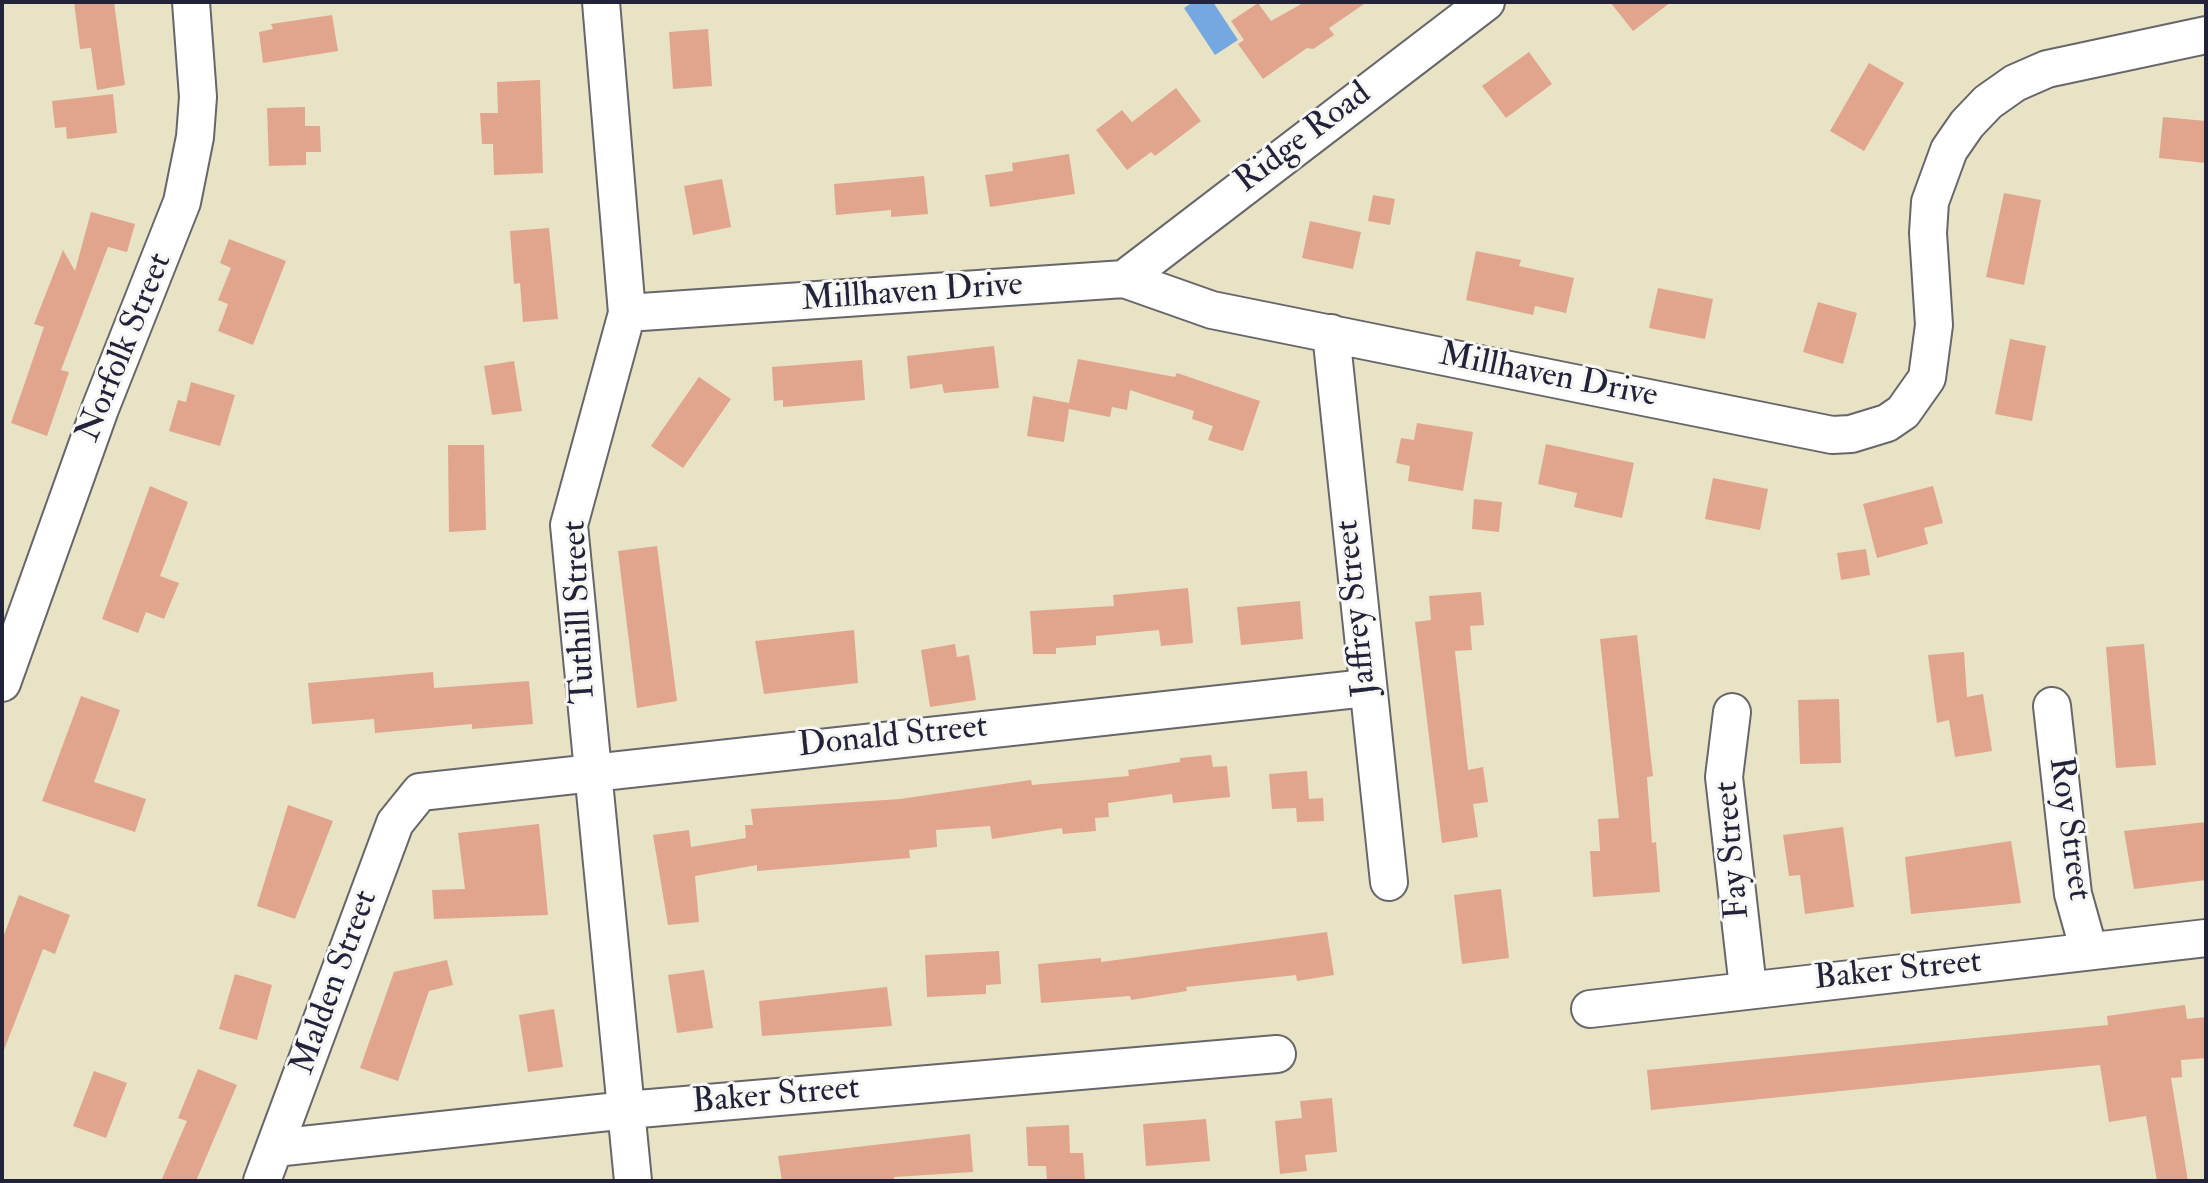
<!DOCTYPE html>
<style>
body{margin:0}
#map{position:relative;width:2208px;height:1183px;overflow:hidden;background:#e8e3c5;font-family:"IM FELL Double Pica",serif}
canvas{display:block}
.frame{position:absolute;inset:0;border:4px solid #22223b;pointer-events:none}
</style>
<div id="map">
<canvas width="2208" height="1183"></canvas>
<div class="frame"></div>
</div>
<script>
const ctx = document.querySelector('canvas').getContext('2d');
ctx.lineJoin = 'round';
function fill(path, color) { ctx.fillStyle = color; ctx.fill(path, 'evenodd'); }
const poly = rows => new Path2D(rows.map(r => 'M' + r).join(''));
function trace(path, color, width, dash) { ctx.strokeStyle = color; ctx.lineWidth = width; ctx.lineCap = dash ? 'butt' : 'round'; ctx.setLineDash(dash || []); ctx.stroke(path); }
function write(font, color, halo, rows, align = 'center') {
  ctx.font = font + ' "IM FELL Double Pica",serif'; ctx.lineWidth = 6; ctx.setLineDash([]); ctx.textBaseline = 'middle'; ctx.strokeStyle = halo; ctx.fillStyle = color; for (const [text, x, y, turn = 0] of rows) {
    ctx.save(); ctx.translate(x, y); ctx.rotate((+turn || 0) * Math.PI / 180); ctx.textAlign = isNaN(turn) ? turn : align; if (halo) ctx.strokeText(text, 0, 0); ctx.fillText(text, 0, 0); ctx.restore();
  }
}
const water = poly([
 [1193,2,1213,2,1238,40,1215,55,1184,8]
]);
const building = poly([
 [74,2,114,2,125,85,97,90,91,48,80,49],
 [1305,2,1367,2,1329,28,1334,35,1313,49,1307,48,1263,79,1238,44,1244,40,1231,21,1258,3,1271,21],
 [1610,2,1671,2,1633,31],
 [332,15,338,51,263,63,259,32,273,29,271,24],
 [708,29,712,86,673,89,669,32],
 [1529,52,1552,84,1506,118,1482,86],
 [1869,63,1904,83,1864,151,1830,131],
 [540,80,543,173,494,175,493,144,482,144,480,113,498,113,497,82],
 [1176,88,1201,121,1155,156,1151,152,1127,170,1096,130,1122,110,1132,122],
 [113,94,117,133,67,139,66,127,55,128,52,101],
 [305,107,305,126,320,126,321,152,306,152,306,165,269,166,267,108],
 [2163,117,2206,121,2206,163,2159,158],
 [1069,154,1075,194,990,207,985,175,1013,171,1012,163],
 [924,176,928,214,891,217,891,210,836,215,834,184],
 [722,179,731,227,693,235,684,186],
 [2004,193,2041,200,2024,285,1986,277],
 [1373,195,1395,199,1390,225,1368,221],
 [91,212,135,224,127,252,108,247,61,370,69,372,47,436,11,423,44,327,34,324,63,250,75,271],
 [1310,221,1361,232,1353,269,1302,258],
 [549,228,558,319,523,322,520,283,514,284,510,231],
 [229,239,286,261,253,345,218,331,228,304,218,300,231,268,220,263],
 [1476,251,1521,260,1519,266,1574,278,1566,313,1535,306,1533,315,1466,300],
 [1658,288,1713,299,1705,339,1649,328],
 [1818,302,1857,313,1843,364,1803,352],
 [2010,339,2046,346,2032,421,1995,414],
 [994,346,999,388,944,393,942,384,910,389,907,356],
 [1078,359,1175,377,1177,373,1260,401,1243,451,1208,440,1213,426,1192,419,1194,411,1130,390,1127,410,1112,407,1110,417,1069,409,1064,442,1027,436,1033,396,1069,403],
 [862,360,865,400,783,407,783,400,774,401,772,367],
 [514,361,522,411,492,415,484,366],
 [699,377,731,399,683,468,651,446],
 [191,382,235,395,220,446,169,431,178,400,186,402],
 [1417,423,1473,432,1463,491,1408,481,1410,466,1396,463,1401,438,1414,440],
 [1546,444,1634,463,1622,518,1574,507,1577,493,1538,484],
 [448,445,484,445,486,530,449,532],
 [1713,478,1768,489,1760,530,1705,519],
 [150,486,188,502,160,576,179,583,164,619,146,612,138,633,102,619],
 [1933,486,1943,523,1924,528,1928,544,1877,558,1863,504],
 [1474,499,1502,502,1499,532,1472,529],
 [657,546,677,701,637,708,618,551],
 [1866,549,1870,575,1841,580,1837,553],
 [1188,588,1193,643,1161,646,1159,630,1096,636,1096,645,1056,648,1056,654,1033,654,1030,611,1114,606,1113,595],
 [1481,592,1484,625,1470,626,1472,650,1455,651,1468,770,1483,767,1488,802,1473,804,1478,837,1442,843,1415,622,1431,620,1429,596],
 [1300,601,1303,639,1241,645,1237,607],
 [854,630,858,683,764,694,755,641],
 [1637,635,1653,776,1647,777,1652,843,1656,842,1660,892,1593,897,1590,851,1600,851,1598,819,1619,818,1600,639],
 [955,644,957,657,969,655,976,700,930,707,921,650],
 [2144,644,2156,765,2116,768,2106,647],
 [1964,652,1967,697,1983,694,1992,751,1955,757,1949,720,1937,723,1928,655],
 [433,672,434,688,529,681,533,724,472,729,472,724,375,733,374,719,312,724,308,683],
 [81,696,120,710,94,782,146,799,135,832,42,801],
 [1839,699,1841,763,1800,764,1798,700],
 [1211,755,1213,767,1227,766,1230,797,1173,803,1172,794,1108,803,1109,817,1095,818,1096,831,1063,834,1062,828,992,839,990,826,936,830,937,847,909,850,910,858,757,871,757,865,695,876,699,922,668,925,653,835,689,830,691,847,746,838,745,825,753,825,751,809,900,799,1031,780,1032,785,1129,776,1128,770,1180,762,1180,758],
 [1307,771,1309,799,1323,798,1324,821,1297,822,1296,808,1272,809,1269,774],
 [288,805,333,821,295,919,257,906],
 [2206,822,2206,880,2134,889,2124,831],
 [539,824,548,915,434,919,432,890,465,889,458,833],
 [1843,827,1854,907,1805,914,1800,875,1789,876,1783,835],
 [2011,841,2021,903,1911,914,1905,857],
 [1501,889,1509,958,1462,964,1454,895],
 [19,895,70,915,55,954,43,949,4,1050,2,940],
 [1327,932,1334,975,1297,981,1296,975,1186,987,1187,991,1131,1000,1130,996,1041,1003,1038,964,1101,958,1101,962],
 [999,951,1001,984,986,985,986,994,927,997,925,955],
 [447,960,453,985,429,991,398,1081,360,1068,394,972],
 [704,970,713,1028,677,1033,668,975],
 [235,974,272,985,257,1040,219,1029],
 [887,987,892,1026,762,1036,759,1001],
 [2185,1005,2187,1019,2206,1017,2206,1058,2181,1060,2182,1077,2171,1078,2188,1181,2157,1181,2146,1116,2109,1122,2100,1065,1651,1110,1647,1070,2108,1025,2107,1016],
 [554,1009,563,1067,528,1072,519,1015],
 [198,1069,237,1085,196,1181,161,1181,187,1121,178,1118],
 [94,1071,127,1083,106,1138,73,1126],
 [1332,1098,1337,1152,1305,1155,1307,1171,1280,1174,1275,1121,1302,1118,1300,1101],
 [1206,1119,1210,1161,1146,1166,1143,1124],
 [1069,1125,1070,1153,1083,1153,1085,1181,1047,1181,1046,1166,1028,1166,1026,1127],
 [970,1134,973,1172,894,1177,894,1181,782,1181,778,1156]
]);
const minor = poly([
 [601,2,627,313,569,525,633,1181],
 [1124,279,1486,2],
 [627,313,1124,279,1212,310,1832,435,1851,434,1887,423,1903,412,1927,378,1934,325,1928,233,1930,202,1949,150,1967,124,1988,102,2015,83,2047,69,2206,35],
 [1331,333,1389,882],
 [2,683,100,409,182,202,195,137,198,97,191,2],
 [2052,706,2073,894,2089,951],
 [1732,712,1724,777,1748,988],
 [1590,1009,2206,938],
 [275,1148,627,1110,1277,1054],
 [262,1181,395,823,420,792,1366,688]
]);
const streetNames = [
 ["Ridge Road",1304,139,-37],
 ["Millhaven Drive",912,294,-4],
 ["Norfolk Street",126,348,-68],
 ["Millhaven Drive",1548,377,11],
 ["Jaffrey Street",1358,608,-96],
 ["Tuthill Street",581,612,-93],
 ["Donald Street",893,738,-6],
 ["Roy Street",2068,829,82],
 ["Fay Street",1734,850,-95],
 ["Baker Street",1898,972,-6],
 ["Malden Street",336,983,-70],
 ["Baker Street",776,1097,-5]
];
fill(water, '#75a8e1');
fill(building, '#e1a58d');
trace(minor, '#67666b', 40);
trace(minor, '#fff', 36);
write('34px', '#22223b', '#f6f6f2', streetNames);
</script>
